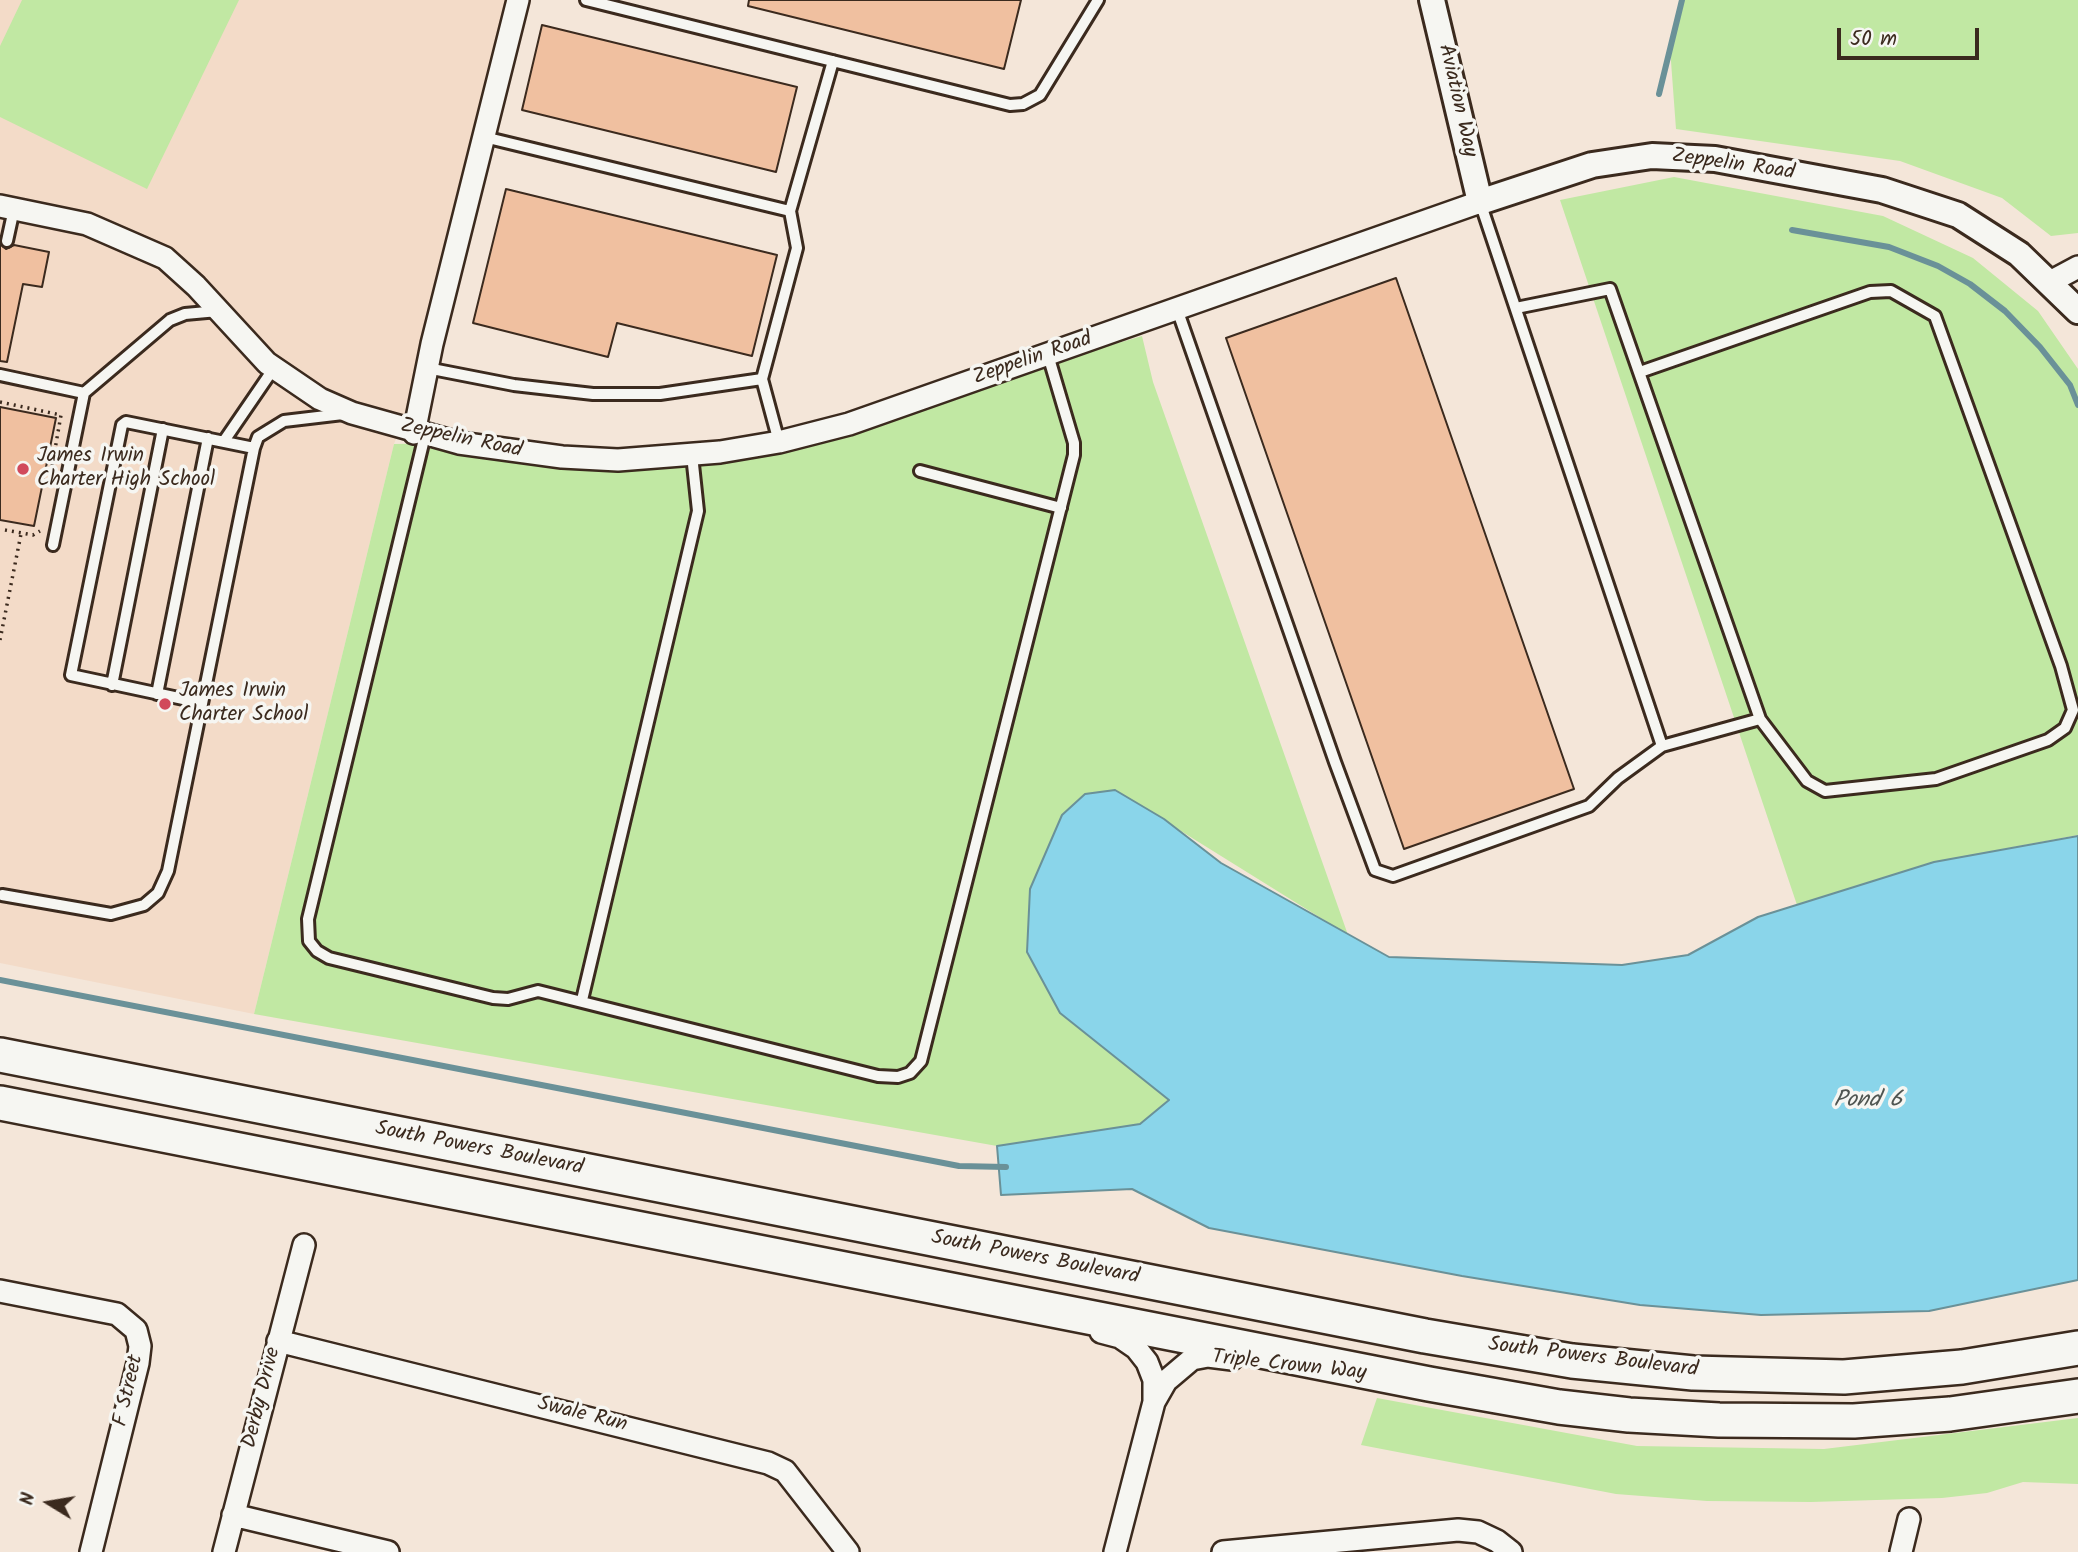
<!DOCTYPE html>
<style>
body{margin:0}
#map{position:relative;width:2078px;height:1552px;overflow:hidden;background:#f4e6d9;font-family:Kalam,sans-serif}
canvas{display:block}
.north{position:absolute;left:14px;top:1468px;width:70px;height:70px;-webkit-text-stroke:5px #f6f6f2;paint-order:stroke;rotate:281deg;font-size:19px;font-weight:700;line-height:28px;text-align:center;color:#3b2a1e}
.north::after{content:'';display:block;margin:auto;width:24px;height:32px;background:#3b2a1e;clip-path:polygon(50% 0,100% 100%,50% 72%,0 100%)}
.scale{position:absolute;left:1837px;top:28px;width:142px;height:32px;box-sizing:border-box;border:4px solid #3b2a1e;border-top:0;padding-left:9px;font-size:21px;line-height:24px;white-space:nowrap;color:#3b2a1e;-webkit-text-stroke:5px #f6f6f2;paint-order:stroke}
</style>
<div id="map">
<canvas width="2078" height="1552"></canvas>
<div class="north">N</div>
<div class="scale">50 m</div>
</div>
<script>
const ctx = document.querySelector('canvas').getContext('2d');
ctx.lineJoin = 'round';
function fill(path, color) { ctx.fillStyle = color; ctx.fill(path, 'evenodd'); }
const poly = rows => new Path2D(rows.map(r => 'M' + r).join(''));
function trace(path, color, width, dash) { ctx.strokeStyle = color; ctx.lineWidth = width; ctx.lineCap = dash ? 'butt' : 'round'; ctx.setLineDash(dash || []); ctx.stroke(path); }
function write(font, color, halo, rows, align = 'center') {
  ctx.font = font + ' Kalam,sans-serif'; ctx.lineWidth = 7; ctx.setLineDash([]); ctx.textBaseline = 'middle'; ctx.strokeStyle = halo; ctx.fillStyle = color; for (const [text, x, y, turn = 0] of rows) {
    ctx.save(); ctx.translate(x, y); ctx.rotate((+turn || 0) * Math.PI / 180); ctx.textAlign = isNaN(turn) ? turn : align; if (halo) ctx.strokeText(text, 0, 0); ctx.fillText(text, 0, 0); ctx.restore();
  }
}
const built = poly([
 [0,0,508,0,406,411,394,444,254,1014,0,963]
]);
const green = poly([
 [22,0,239,0,147,189,0,117,0,46],
 [1683,0,2078,0,2078,233,2051,236,2002,198,1900,161,1676,129,1670,48],
 [1674,177,1883,216,1973,258,2038,311,2078,369,2078,835,1934,862,1797,905,1560,200],
 [1142,336,1153,382,1348,935,1115,790,1060,1013,1169,1100,1140,1124,997,1146,254,1014,394,444,459,443,562,457,779,442],
 [1377,1398,1637,1446,1824,1449,2078,1418,2078,1484,2023,1482,1987,1493,1942,1498,1811,1502,1707,1501,1616,1494,1361,1445]
]);
const water = poly([
 [1115,790,1164,819,1221,863,1389,957,1622,965,1688,955,1758,917,1934,862,2078,836,2078,1280,1929,1311,1761,1315,1640,1305,1462,1276,1209,1228,1132,1189,1001,1195,997,1146,1140,1124,1169,1100,1060,1013,1027,952,1030,889,1062,815,1085,794,1115,790]
]);
const stream = poly([
 [1659,94,1682,0],
 [1792,230,1889,247,1938,266,1970,284,2005,311,2040,347,2070,385,2078,405],
 [0,980,959,1166,1006,1167]
]);
const building = poly([
 [749,0,1021,0,1004,69,748,6,749,0],
 [542,25,797,87,776,172,522,110,542,25],
 [506,189,777,255,752,356,617,323,608,357,473,323,506,189],
 [0,244,6,249,14,245,49,252,42,287,23,284,7,362,0,361,0,244],
 [1396,278,1574,789,1404,849,1226,338,1396,278],
 [0,407,56,418,34,526,0,520,0,407]
]);
const path = poly([
 [0,402,61,415,50,478],
 [5,530,33,535,40,531],
 [0,640,21,534]
]);
const service = poly([
 [586,0,1010,105,1023,104,1040,95,1098,0],
 [484,137,790,211,833,61],
 [7,241,14,209],
 [1516,308,1610,289,1760,719],
 [1177,309,1335,762,1375,870,1393,876,1589,806,1618,778,1662,746,1480,202],
 [427,368,514,385,593,394,660,394,762,379,797,248,790,211],
 [1640,372,1870,292,1891,291,1935,316,2061,666,2073,710,2065,728,2048,740,1936,779,1825,791,1807,781,1760,719,1662,746],
 [0,375,84,393],
 [762,379,779,442],
 [425,435,308,919,309,941,317,951,329,958,493,998,508,999,538,991,878,1076,898,1077,910,1073,921,1061,1074,455,1074,443,1048,355],
 [224,441,274,368],
 [920,471,1061,508],
 [53,545,84,393,170,320,185,314,218,311],
 [112,685,163,429],
 [157,694,208,438],
 [202,703,71,675,122,425,126,422,254,448],
 [2,895,111,914,144,905,158,893,168,871,254,448,258,437,284,421,343,414],
 [582,1000,698,511,692,455]
]);
const minor = poly([
 [0,206,87,224,165,258,196,286,267,363,320,399,352,413,459,443,562,457,618,460,720,452,779,442,849,424,1480,202],
 [2050,282,2078,267],
 [414,433,432,344,518,0],
 [0,1291,117,1314,136,1330,140,1346,138,1363,91,1552],
 [1101,1332,1120,1337,1136,1348,1147,1362,1154,1380,1154,1402],
 [278,1341,768,1463,785,1471,848,1552],
 [233,1515,388,1552],
 [224,1552,304,1245],
 [1115,1552,1154,1402,1166,1381,1192,1359,1208,1356,1232,1359],
 [1223,1552,1458,1530,1478,1532,1497,1541,1511,1552],
 [1901,1552,1909,1519]
]);
const tertiary = poly([
 [1432,0,1480,202,1592,165,1652,156,1715,159,1882,190,1958,215,2019,254,2078,311]
]);
const trunk = poly([
 [0,1055,1425,1336,1572,1361,1693,1373,1844,1377,1962,1367,2078,1348],
 [0,1103,1429,1384,1559,1407,1629,1415,1719,1420,1854,1421,1950,1414,2078,1396]
]);
const markers = [
 [23,469,7,"#d1495b"],
 [165,704,7,"#d1495b"]
];
const streetNames = [
 ["Aviation Way",1456,101,77],
 ["Zeppelin Road",1733,166,8],
 ["Zeppelin Road",1033,360,-19],
 ["Zeppelin Road",461,440,12],
 ["South Powers Boulevard",479,1150,11],
 ["South Powers Boulevard",1035,1259,11],
 ["South Powers Boulevard",1593,1359,7],
 ["Triple Crown Way",1289,1367,6],
 ["F Street",130,1391,-77],
 ["Derby Drive",263,1398,-76],
 ["Swale Run",582,1416,14]
];
const poiNames = [
 ["James Irwin",37,457],
 ["Charter High School",37,481],
 ["James Irwin",179,692],
 ["Charter School",179,716]
];
const waterNames = [
 ["Pond 6",1868,1102]
];
fill(built, '#f3dbc8');
fill(green, '#c1e8a3');
fill(water, '#8ad5ea');
trace(water, '#6a9198', 2);
trace(stream, '#6a9198', 6);
fill(building, '#f0c0a0');
trace(building, '#3b2a1e', 2);
trace(service, '#3b2a1e', 16);
trace(minor, '#3b2a1e', 26);
trace(tertiary, '#3b2a1e', 30);
trace(trunk, '#3b2a1e', 38);
trace(path, '#3b2a1e', 3.5, [2, 5]);
trace(service, '#f6f6f2', 10);
trace(minor, '#f6f6f2', 21);
trace(tertiary, '#f6f6f2', 24);
trace(trunk, '#f6f6f2', 33);
for (const [x, y, r, color] of markers) { const dot = new Path2D(); dot.arc(x, y, r, 0, 2 * Math.PI); ctx.fillStyle = color; ctx.fill(dot); trace(dot, '#f6f6f2', 2.5); }
write('21px', '#3b2a1e', '#f6f6f2', streetNames);
write('21px', '#3b2a1e', '#f6f6f2', poiNames, 'left');
write('italic 23px', '#4f5551', '#f6f6f2', waterNames);
</script>
